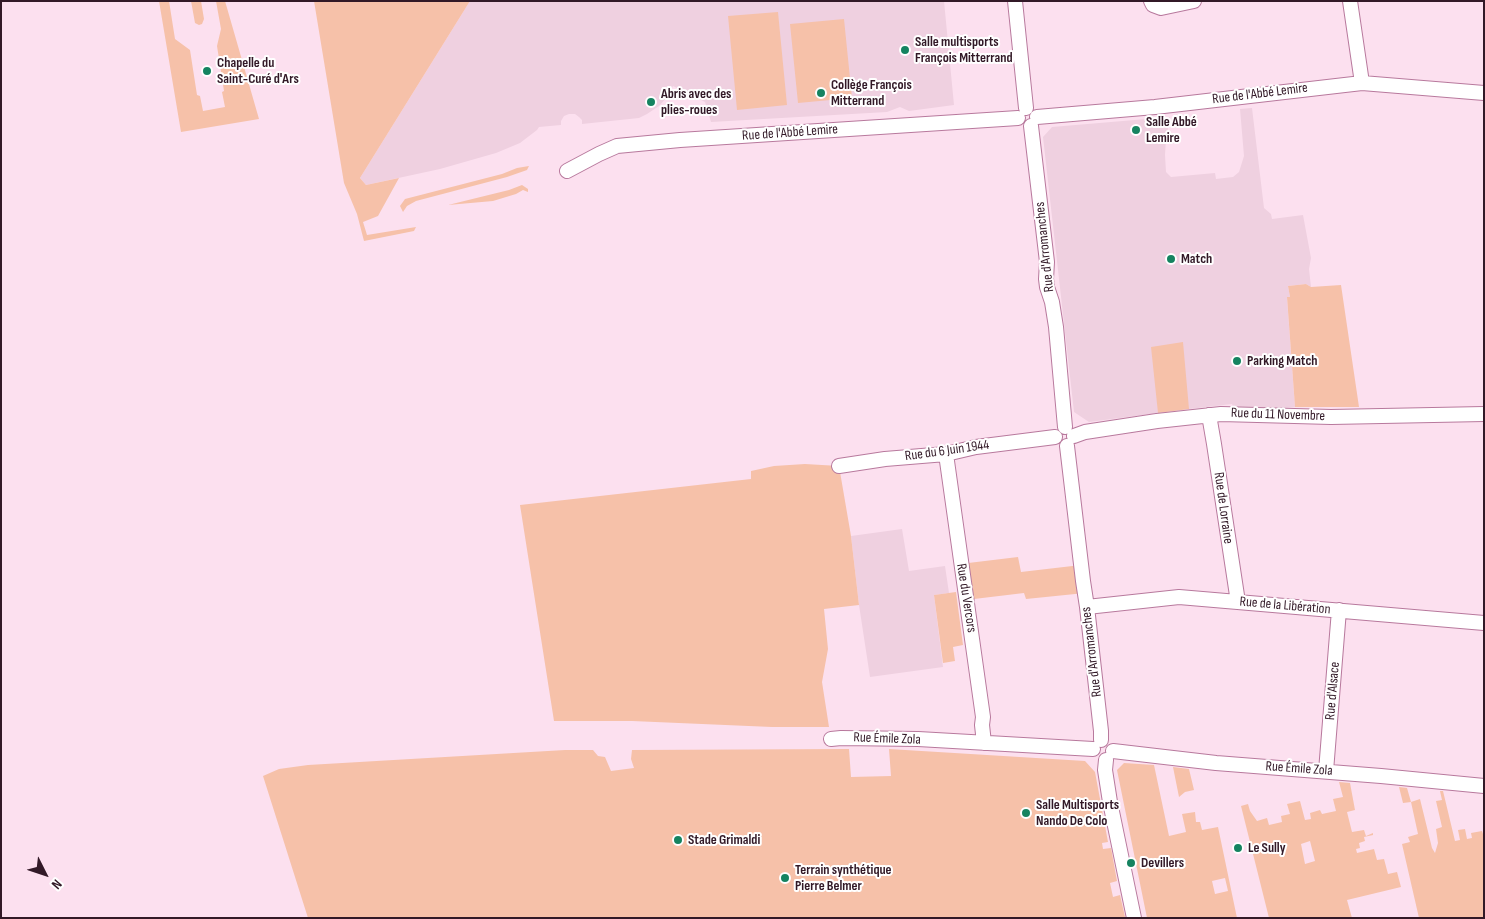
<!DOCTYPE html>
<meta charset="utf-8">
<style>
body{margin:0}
#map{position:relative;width:1485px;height:919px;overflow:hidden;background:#fce0ef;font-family:"Sofia Sans Condensed",sans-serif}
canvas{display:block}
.frame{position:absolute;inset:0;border:2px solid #321927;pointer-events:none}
.north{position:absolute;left:20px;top:849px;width:50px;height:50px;-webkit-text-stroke:4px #fff;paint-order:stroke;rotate:131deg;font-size:14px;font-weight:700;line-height:20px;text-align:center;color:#321927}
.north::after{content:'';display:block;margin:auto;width:18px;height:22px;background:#321927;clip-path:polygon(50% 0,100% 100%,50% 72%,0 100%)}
</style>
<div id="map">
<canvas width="1485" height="919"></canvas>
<div class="frame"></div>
<div class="north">N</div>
</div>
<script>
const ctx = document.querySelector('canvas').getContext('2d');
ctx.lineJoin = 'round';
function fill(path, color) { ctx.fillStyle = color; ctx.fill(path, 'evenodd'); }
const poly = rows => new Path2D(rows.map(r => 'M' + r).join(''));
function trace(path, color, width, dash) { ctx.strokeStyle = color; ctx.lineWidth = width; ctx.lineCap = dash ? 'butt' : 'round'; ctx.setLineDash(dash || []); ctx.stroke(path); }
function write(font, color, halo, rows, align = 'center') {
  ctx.font = font + ' "Sofia Sans Condensed",sans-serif'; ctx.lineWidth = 4; ctx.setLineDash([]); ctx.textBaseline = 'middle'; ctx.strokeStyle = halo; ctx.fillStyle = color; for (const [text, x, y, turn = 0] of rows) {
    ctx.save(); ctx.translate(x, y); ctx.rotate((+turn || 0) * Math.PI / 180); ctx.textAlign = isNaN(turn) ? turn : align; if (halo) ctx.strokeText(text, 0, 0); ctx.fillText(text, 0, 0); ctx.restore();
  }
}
const built = poly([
 [470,1,944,1,954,105,909,111,900,107,887,112,711,122,705,102,673,86,668,96,659,106,647,114,639,118,582,124,582,120,579,117,575,114,569,114,564,116,561,121,561,125,539,127,537,130,520,143,496,153,440,169,366,185,360,178],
 [1252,108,1264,208,1271,214,1272,219,1303,215,1311,258,1309,269,1311,287,1306,284,1288,286,1290,297,1287,298,1295,407,1265,409,1233,408,1232,404,1189,409,1089,422,1074,412,1043,137,1052,127,1170,117,1166,139,1165,155,1166,172,1171,177,1215,173,1216,179,1233,177,1239,172,1244,156,1240,109],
 [902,529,909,571,945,566,949,593,934,595,943,667,870,677,859,605,851,536]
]);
const green = poly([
 [159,1,169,1,175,39,190,50,197,95,200,96,203,111,225,107,222,92,224,91,217,46,221,29,216,1,225,1,259,119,181,132],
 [191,1,201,1,204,19,202,24,199,25,195,23],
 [314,1,470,1,360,178,366,185,399,178,378,216,363,222,367,235,416,227,414,231,364,241,357,214,344,183],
 [778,12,787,105,737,110,728,16],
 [844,19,852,98,798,103,790,24],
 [529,166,527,170,507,177,416,201,407,206,403,212,400,206,405,199,502,174,517,168],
 [522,185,528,189,528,192,523,190,516,194,493,201,448,205,509,190],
 [1306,284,1311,287,1341,285,1359,407,1295,407,1287,297,1290,297,1288,286],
 [1183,342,1189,409,1158,413,1151,347],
 [805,464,839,466,851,536,859,605,824,609,828,649,822,682,829,727,772,727,632,721,554,721,520,505,751,479,751,471,774,466],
 [1018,557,1021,572,1081,565,1085,593,1026,599,1024,593,974,599,966,601,960,564],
 [956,592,963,645,953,647,955,661,943,663,934,595],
 [849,749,851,777,891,776,889,749,1085,761,1095,772,1108,842,1102,843,1103,849,1111,848,1117,881,1110,883,1113,897,1120,895,1125,917,1120,918,308,918,263,776,279,769,308,765,565,750,593,750,598,756,605,757,611,771,634,768,631,759,632,750],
 [1124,763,1154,765,1169,836,1186,832,1182,814,1195,812,1196,822,1200,822,1202,830,1218,827,1237,918,1147,918,1117,770],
 [1225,878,1228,891,1215,894,1212,881],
 [1173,767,1189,769,1194,790,1185,792,1179,797],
 [1339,782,1350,783,1355,810,1347,812,1352,832,1364,830,1366,836,1373,833,1373,835,1364,837,1365,841,1359,843,1360,848,1356,849,1357,853,1374,849,1377,860,1384,859,1388,874,1397,872,1401,887,1347,900,1352,918,1269,918,1241,806,1248,804,1250,811,1257,821,1267,818,1269,825,1282,822,1281,816,1290,814,1287,804,1300,801,1305,820,1311,819,1310,813,1320,810,1322,814,1336,811,1333,799,1343,797],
 [1310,841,1315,861,1305,864,1301,844],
 [1399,787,1407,788,1411,802,1420,799,1432,848,1435,853,1438,843,1436,829,1442,827,1436,801,1442,800,1440,791,1443,791,1455,841,1460,840,1458,830,1465,829,1467,839,1472,838,1471,833,1482,831,1484,837,1484,918,1419,918,1402,844,1410,842,1408,837,1418,834,1411,802,1403,803]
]);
const minor = poly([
 [1015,1,1026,108],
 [1151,1,1153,5,1161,8,1194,1],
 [1350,1,1362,83],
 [1037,117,1155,107,1362,83,1484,93],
 [1031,126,1047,262,1046,279,1047,287,1052,302,1056,327,1065,427],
 [567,171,599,154,617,146,680,140,1018,118],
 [1209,415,1214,444,1238,602],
 [1074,436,1085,432,1157,421,1221,414,1331,417,1484,414],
 [1067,446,1083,581,1087,607,1101,731,1101,740],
 [946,454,983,717,982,725,984,743],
 [839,466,885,459,946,454,976,447,1055,437],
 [1087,607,1179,597,1484,623],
 [831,739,841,738,918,739,1093,749],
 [1113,751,1216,763,1381,776,1484,786],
 [1106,760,1105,770,1110,802,1134,918],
 [1326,771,1339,610]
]);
const markers = [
 [905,50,5,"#158360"],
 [207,71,5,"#158360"],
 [821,93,5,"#158360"],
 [651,102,5,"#158360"],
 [1136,130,5,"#158360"],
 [1171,259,5,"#158360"],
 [1237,361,5,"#158360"],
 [1026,813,5,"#158360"],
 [678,840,5,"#158360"],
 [1238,848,5,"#158360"],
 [1131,863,5,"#158360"],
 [785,878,5,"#158360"]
];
const poiNames = [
 ["Salle multisports",915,42],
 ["François Mitterrand",915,58],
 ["Chapelle du",217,63],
 ["Saint-Curé d'Ars",217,79],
 ["Collège François",831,85],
 ["Mitterrand",831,101],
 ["Abris avec des",661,94],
 ["plies-roues",661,110],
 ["Salle Abbé",1146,122],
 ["Lemire",1146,138],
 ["Match",1181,259],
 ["Parking Match",1247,361],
 ["Salle Multisports",1036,805],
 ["Nando De Colo",1036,821],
 ["Stade Grimaldi",688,840],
 ["Le Sully",1248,848],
 ["Devillers",1141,863],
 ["Terrain synthétique",795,870],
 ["Pierre Belmer",795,886]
];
const streetNames = [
 ["Rue de l'Abbé Lemire",1260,94,-7],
 ["Rue de l'Abbé Lemire",790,133,-4],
 ["Rue d'Arromanches",1045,247,-96],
 ["Rue du 11 Novembre",1278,415,2],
 ["Rue du 6 Juin 1944",947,451,-8],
 ["Rue de Lorraine",1223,508,82],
 ["Rue du Vercors",966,598,81],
 ["Rue de la Libération",1285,606,5],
 ["Rue d'Arromanches",1092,652,-97],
 ["Rue d'Alsace",1333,691,-85],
 ["Rue Émile Zola",887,739,2],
 ["Rue Émile Zola",1299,769,4]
];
fill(built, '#efd0e0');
fill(green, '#f6c1a9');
trace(minor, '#b8799d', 16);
trace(minor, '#fff', 14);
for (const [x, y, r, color] of markers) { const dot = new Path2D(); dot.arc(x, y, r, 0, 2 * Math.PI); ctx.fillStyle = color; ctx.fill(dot); trace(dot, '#fff', 2); }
write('bold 14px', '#321927', '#fff', poiNames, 'left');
write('14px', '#321927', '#fff', streetNames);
</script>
